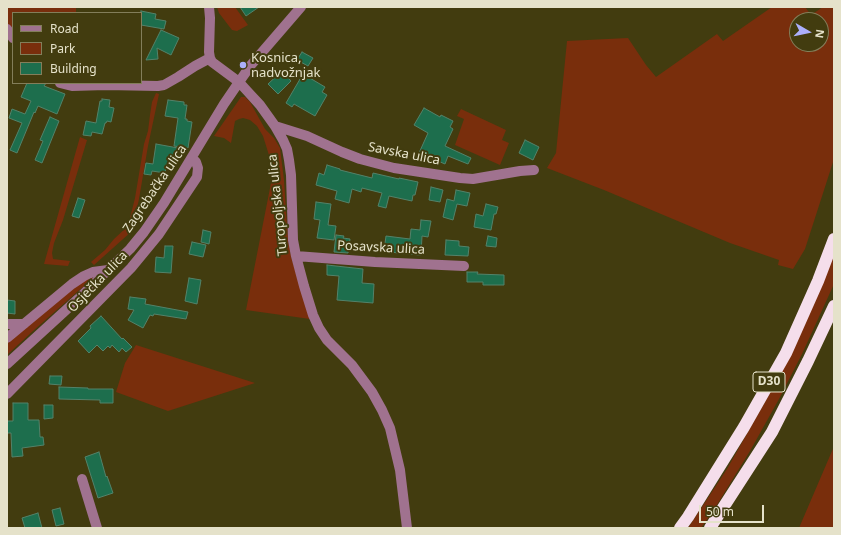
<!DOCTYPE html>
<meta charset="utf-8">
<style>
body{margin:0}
#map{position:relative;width:841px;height:535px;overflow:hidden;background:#423c0f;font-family:"Noto Sans",sans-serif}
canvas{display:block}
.frame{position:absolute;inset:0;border:8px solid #e5e2ca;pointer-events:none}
.legend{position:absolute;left:12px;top:12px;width:130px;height:72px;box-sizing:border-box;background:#423c0f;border:1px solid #837e5a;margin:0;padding:5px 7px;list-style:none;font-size:12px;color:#e5e2ca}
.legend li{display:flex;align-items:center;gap:8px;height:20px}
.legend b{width:20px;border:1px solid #837e5a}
.north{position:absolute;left:789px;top:12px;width:40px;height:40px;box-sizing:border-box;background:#423c0f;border:1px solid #837e5a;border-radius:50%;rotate:99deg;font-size:11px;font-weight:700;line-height:16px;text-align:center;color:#e5e2ca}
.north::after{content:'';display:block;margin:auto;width:14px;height:18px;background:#acaffb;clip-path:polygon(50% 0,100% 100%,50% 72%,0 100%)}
.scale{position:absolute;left:699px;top:505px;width:65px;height:18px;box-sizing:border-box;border:2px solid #e5e2ca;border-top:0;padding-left:5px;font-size:12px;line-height:14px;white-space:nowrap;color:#e5e2ca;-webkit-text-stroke:3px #423c0f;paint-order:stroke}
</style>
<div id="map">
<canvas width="841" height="535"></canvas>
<div class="frame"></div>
<ul class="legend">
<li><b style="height:5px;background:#a0728f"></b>Road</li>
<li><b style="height:11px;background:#792e0c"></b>Park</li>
<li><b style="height:11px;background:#1d6e4d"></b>Building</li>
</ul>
<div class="north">N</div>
<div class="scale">50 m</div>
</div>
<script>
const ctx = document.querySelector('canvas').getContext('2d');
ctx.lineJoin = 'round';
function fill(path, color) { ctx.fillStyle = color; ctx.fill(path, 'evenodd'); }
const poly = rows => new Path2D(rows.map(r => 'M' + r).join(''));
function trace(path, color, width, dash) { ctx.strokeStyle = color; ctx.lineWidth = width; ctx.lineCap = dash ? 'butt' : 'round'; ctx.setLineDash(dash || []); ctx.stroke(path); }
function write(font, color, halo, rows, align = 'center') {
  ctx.font = font + ' "Noto Sans",sans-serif'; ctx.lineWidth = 4; ctx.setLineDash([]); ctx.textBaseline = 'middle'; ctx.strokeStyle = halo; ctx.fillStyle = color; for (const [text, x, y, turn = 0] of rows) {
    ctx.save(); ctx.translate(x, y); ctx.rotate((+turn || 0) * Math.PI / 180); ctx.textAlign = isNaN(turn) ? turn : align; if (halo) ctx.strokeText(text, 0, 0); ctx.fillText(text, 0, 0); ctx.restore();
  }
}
const green = poly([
 [7,7,76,7,76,12,88,12,88,13,13,13,13,33,7,23],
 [217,7,235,7,248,25,237,31,232,30,219,13],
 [772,7,805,7,811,15,823,7,834,7,834,159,805,249,793,269,778,265,779,260,730,243,604,190,547,168,556,153,567,41,628,38,646,65,656,77,717,34,723,41],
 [797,20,821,20,821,44,797,44],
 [156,93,159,94,148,146,139,199,132,231,94,265,91,262,105,250,114,239,128,226,135,198,144,144,148,131,150,115,152,102],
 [241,97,245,97,250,102,265,129,274,138,280,148,284,180,288,241,292,260,310,319,246,310,272,178,273,168,263,136,257,126,250,120,243,118,239,119,235,121,231,143,224,138,214,136],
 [461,109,506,130,502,140,509,143,500,165,455,145,464,119,457,116],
 [80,137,87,140,63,220,54,243,52,253,53,259,70,261,68,266,44,264],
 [834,255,834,284,802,354,779,399,750,451,715,508,701,528,688,528,727,469,779,377],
 [94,277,33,331,7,355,7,342,82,281],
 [136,345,255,383,168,411,116,392,125,363],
 [834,447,834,528,799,528,832,451]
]);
const building = poly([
 [240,7,259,7,246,16,240,7],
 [141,11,156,14,155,19,166,21,164,29,141,25,141,11],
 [161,30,179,38,171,55,157,48,158,59,146,60,161,30],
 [302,52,313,58,308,66,297,60,302,52],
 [282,71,291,81,278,94,268,84,282,71],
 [303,74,325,87,322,92,327,95,315,116,294,104,292,107,286,103,303,74],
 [27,83,46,83,44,86,65,94,57,114,38,106,35,113,34,112,17,153,10,150,22,123,9,118,12,109,25,114,31,101,21,97,27,83],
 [102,99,110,100,109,107,114,108,111,122,107,121,106,123,105,123,102,134,92,132,91,136,83,135,86,121,96,123,100,101,102,101,102,99],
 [168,100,184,102,184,105,187,105,185,119,187,119,187,121,192,122,188,148,174,146,178,118,165,116,168,100],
 [424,108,440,117,441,115,453,121,450,127,453,129,445,146,471,158,468,164,448,156,445,164,419,153,428,133,414,125,424,108],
 [50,117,59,121,42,163,35,160,43,141,40,140,50,117],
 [525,140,539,147,533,160,519,153,525,140],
 [156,144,178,148,174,168,166,166,165,173,152,171,151,175,144,174,146,163,153,164,156,144],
 [327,165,340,169,340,170,372,178,373,173,399,179,399,178,418,182,415,195,413,195,412,201,389,196,386,208,378,206,382,193,362,188,361,192,352,189,349,203,335,199,337,191,316,185,319,173,324,175,327,165],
 [431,187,443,190,440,202,429,200,431,187],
 [456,190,470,193,467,206,457,204,453,220,443,217,447,199,454,201,456,190],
 [78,198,85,200,79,218,72,216,78,198],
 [316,202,331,204,328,225,336,226,334,240,317,238,320,220,314,219,316,202],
 [486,204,498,207,496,214,494,214,491,230,474,227,476,214,483,216,486,204],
 [421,220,431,221,428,237,422,236,421,255,405,254,384,251,386,236,410,239,411,229,420,230,421,220],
 [203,230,211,232,209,244,201,242,203,230],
 [336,235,344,236,343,238,350,239,348,253,334,252,336,235],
 [488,236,497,238,496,247,486,246,488,236],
 [446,240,459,241,459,246,469,247,468,256,445,255,446,240],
 [192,242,206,245,203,257,189,254,192,242],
 [165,246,173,246,171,273,155,272,156,257,164,258,165,246],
 [327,265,363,269,362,283,374,284,373,303,337,300,339,276,327,275,327,265],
 [467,272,478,272,477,274,504,275,504,285,483,285,483,282,467,282,467,272],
 [189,278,201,280,197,304,185,301,189,278],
 [130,297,146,299,145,304,188,312,186,319,154,314,153,316,150,315,143,328,128,320,134,310,128,309,130,297],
 [7,300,15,301,15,314,7,313,7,300],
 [101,316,122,339,123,338,132,347,126,352,122,348,119,352,112,345,110,348,108,346,103,351,97,345,89,353,78,341,91,328,90,326,101,316],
 [50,376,62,376,61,385,49,384,50,376],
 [59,387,88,388,88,389,113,389,113,403,100,403,100,400,59,399,59,387],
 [13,403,28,403,28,420,39,420,40,437,43,437,44,445,22,448,23,456,12,457,11,433,7,433,7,421,13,421,13,403],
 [44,405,53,405,53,418,44,419,44,405],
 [99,452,106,477,107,476,113,493,98,498,85,457,99,452],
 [60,508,64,524,56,526,52,510,60,508],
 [38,513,42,528,25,528,22,518,38,513]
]);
const minor = poly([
 [209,7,210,18,209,52,210,58,212,62,239,82,249,93,260,105,275,126,283,140,287,149,289,160,291,175,293,240,296,256,304,286,313,315,319,328,327,340,352,365,372,392,382,410,390,428,400,470,407,528],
 [7,29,13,38],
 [60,83,72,86,106,85,158,86,164,85,178,77,195,66,210,58],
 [275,126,307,136,342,152,360,159,394,168,460,178,473,179,520,171,534,170],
 [296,256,375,262,464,266],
 [7,324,24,324],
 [7,338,72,284,84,276,93,272,108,270],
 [7,364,78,299,130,249,144,232,164,203,224,104,239,82,251,65,301,7],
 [7,394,131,268,159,234,197,177,198,168,196,162,192,158],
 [82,479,97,528]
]);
const highway = poly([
 [680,528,688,517,744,427,786,353,818,281,834,239],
 [710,528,772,432,808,361,834,306]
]);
const markers = [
 [243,65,4,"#acaffb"]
];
const shields = [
 [769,382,32]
];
const shieldNames = [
 ["D30",769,382]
];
const poiNames = [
 ["Kosnica,",251,58],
 ["nadvožnjak",251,73]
];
const streetNames = [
 ["Savska ulica",404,154,11],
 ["Zagrebačka ulica",155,189,-56],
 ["Turopoljska ulica",278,205,-96],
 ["Posavska ulica",381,248,3],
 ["Osječka ulica",98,282,-46]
];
fill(green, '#792e0c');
fill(building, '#1d6e4d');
trace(building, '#53826a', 1);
trace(minor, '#a0728f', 10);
trace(highway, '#f5deeb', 12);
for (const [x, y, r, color] of markers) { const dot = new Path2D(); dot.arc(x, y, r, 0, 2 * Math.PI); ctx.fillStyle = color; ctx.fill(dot); trace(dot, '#423c0f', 1.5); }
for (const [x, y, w] of shields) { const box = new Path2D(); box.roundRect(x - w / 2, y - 10, w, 20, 3); ctx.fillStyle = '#423c0f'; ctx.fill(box); trace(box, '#e5e2ca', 1); }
write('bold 12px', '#e5e2ca', null, shieldNames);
write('13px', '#e5e2ca', '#423c0f', poiNames, 'left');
write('13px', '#e5e2ca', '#423c0f', streetNames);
</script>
